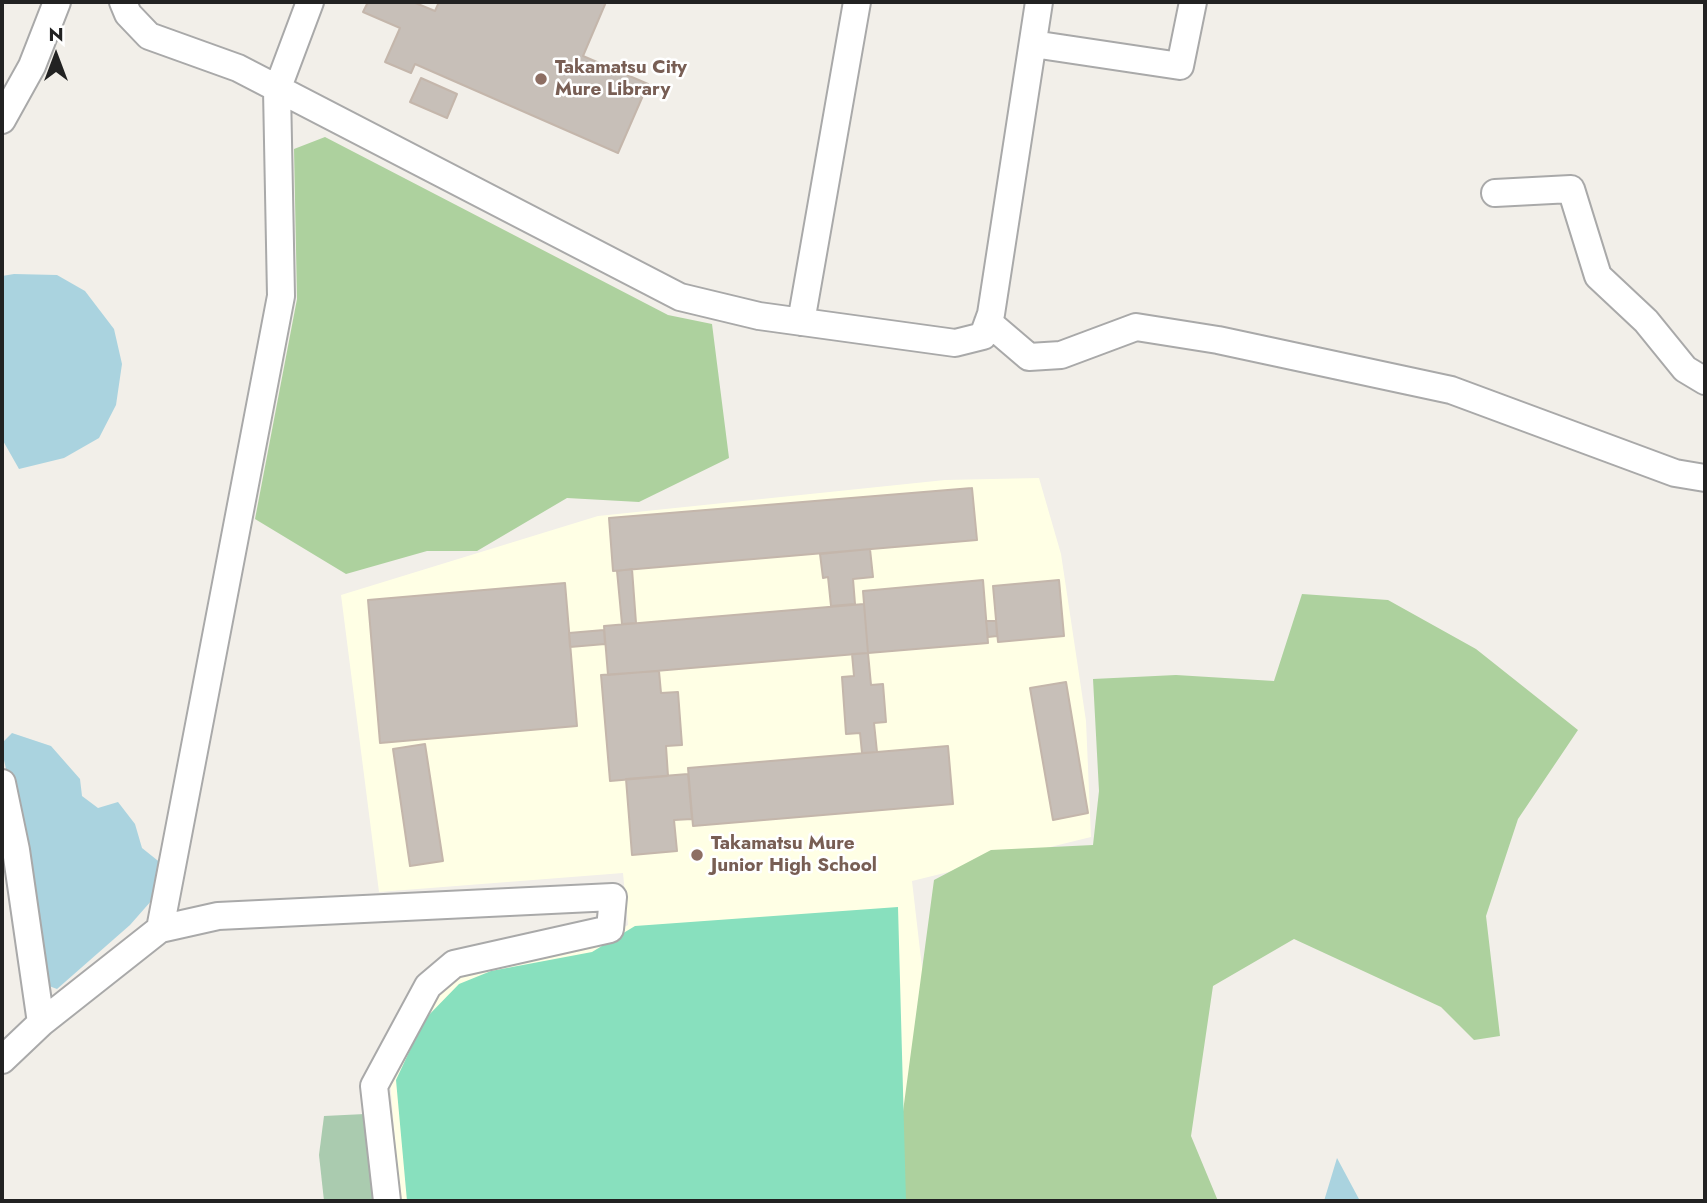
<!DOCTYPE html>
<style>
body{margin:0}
#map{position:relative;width:1707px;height:1203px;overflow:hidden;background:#f2efe9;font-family:Jost,sans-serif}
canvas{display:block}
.frame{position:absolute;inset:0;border:4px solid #222;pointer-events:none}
.north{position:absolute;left:21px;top:21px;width:70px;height:70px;-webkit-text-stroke:5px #fff;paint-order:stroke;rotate:0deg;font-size:19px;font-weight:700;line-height:28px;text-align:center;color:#222}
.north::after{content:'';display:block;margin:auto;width:24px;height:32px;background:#222;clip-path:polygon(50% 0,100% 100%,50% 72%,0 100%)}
</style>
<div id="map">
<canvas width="1707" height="1203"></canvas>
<div class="frame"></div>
<div class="north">N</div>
</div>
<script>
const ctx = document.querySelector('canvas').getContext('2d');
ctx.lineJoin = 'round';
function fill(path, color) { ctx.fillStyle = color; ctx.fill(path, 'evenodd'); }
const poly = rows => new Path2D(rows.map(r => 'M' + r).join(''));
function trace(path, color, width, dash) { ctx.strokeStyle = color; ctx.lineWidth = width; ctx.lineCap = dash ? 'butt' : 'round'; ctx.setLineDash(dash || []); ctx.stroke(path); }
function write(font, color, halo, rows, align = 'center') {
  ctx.font = font + ' Jost,sans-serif'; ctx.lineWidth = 5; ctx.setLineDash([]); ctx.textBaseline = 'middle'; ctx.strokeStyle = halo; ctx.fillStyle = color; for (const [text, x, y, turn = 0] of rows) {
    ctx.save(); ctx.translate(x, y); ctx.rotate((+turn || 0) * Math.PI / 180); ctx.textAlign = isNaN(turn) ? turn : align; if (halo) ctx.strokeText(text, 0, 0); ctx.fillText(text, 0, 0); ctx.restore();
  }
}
const education = poly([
 [1039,478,1061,554,1086,721,1091,837,912,881,949,1201,400,1201,390,1080,419,1011,449,979,474,967,595,944,628,925,623,873,379,892,341,595,598,516,945,480]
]);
const forest = poly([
 [325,137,668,315,712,324,729,458,639,502,567,498,477,551,427,551,346,574,255,519,297,299,294,149],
 [1302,594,1388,600,1476,649,1578,730,1518,819,1486,916,1500,1036,1474,1040,1441,1007,1294,939,1213,986,1191,1136,1218,1201,891,1201,934,880,991,850,1093,845,1099,791,1093,679,1176,675,1274,681]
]);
const cemetery = poly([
 [365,1114,377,1201,324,1201,319,1155,324,1116]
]);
const pitch = poly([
 [898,907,906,1201,407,1201,396,1080,424,1020,459,984,491,971,592,952,635,926]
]);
const water = poly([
 [14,274,57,275,85,291,114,329,122,364,116,405,99,438,64,458,19,469,2,439,2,276],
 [12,733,51,746,80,779,82,796,98,808,118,802,135,824,142,848,162,864,152,900,130,925,57,989,49,986,28,868,2,751,2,743],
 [1337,1158,1360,1201,1324,1201]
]);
const building = poly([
 [368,2,413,2,435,11,439,2,606,2,583,56,648,84,618,153,415,64,411,73,385,62,400,28,363,12,368,2],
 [421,78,457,94,447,118,410,102,421,78],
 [972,488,977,540,613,571,609,518,972,488],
 [870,549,873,577,853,579,855,604,831,606,828,577,823,578,820,554,870,549],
 [632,569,636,623,622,624,617,571,632,569],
 [983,580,988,643,868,653,863,591,983,580],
 [1059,580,1064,636,998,642,993,586,1059,580],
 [565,583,577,726,380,743,368,600,565,583],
 [864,604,868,653,608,675,604,626,864,604],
 [986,621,996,621,997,636,988,637,986,621],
 [604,630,605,644,570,647,569,633,604,630],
 [868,653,871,685,883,684,886,722,874,723,877,752,862,753,860,733,846,734,842,677,854,676,852,654,868,653],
 [659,671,661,693,678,692,682,745,666,746,668,776,610,781,601,675,659,671],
 [1066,682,1088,813,1053,820,1030,688,1066,682],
 [425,744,443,861,410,866,393,749,425,744],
 [948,746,953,804,693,826,688,768,948,746],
 [688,774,692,819,674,820,677,851,632,855,626,779,688,774]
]);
const minor = poly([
 [123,2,128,14,149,36,238,68,680,297,759,316,955,343,983,336,991,314,1039,2],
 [1033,44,1180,66,1193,2],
 [2,120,32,66,57,2],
 [1495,193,1571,189,1598,276,1646,321,1685,369,1705,381],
 [801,322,857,2],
 [988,322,1029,357,1061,355,1136,327,1218,340,1451,390,1675,473,1705,478],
 [2,783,16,850,41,1023],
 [160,929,281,296,277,90,310,2],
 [2,1060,41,1023,160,929,218,916,613,897,610,929,454,964,428,986,374,1086,387,1201]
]);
const markers = [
 [541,79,7,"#8d6e63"],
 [697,855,7,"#8d6e63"]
];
const educationNames = [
 ["Takamatsu City",555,68],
 ["Mure Library",555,90],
 ["Takamatsu Mure",711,844],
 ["Junior High School",711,866]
];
fill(education, '#ffffe5');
fill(forest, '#add19e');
fill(cemetery, '#aacbaf');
fill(pitch, '#88e0be');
fill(water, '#aad3df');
fill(building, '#c7bfb8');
trace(building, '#c4b6ab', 2);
trace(minor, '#a9a9a9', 30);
trace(minor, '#fff', 26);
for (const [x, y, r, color] of markers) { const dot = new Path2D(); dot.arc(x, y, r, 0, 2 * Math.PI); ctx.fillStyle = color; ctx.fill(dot); trace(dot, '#fff', 2.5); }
write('bold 19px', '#785e54', '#fff', educationNames, 'left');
</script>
